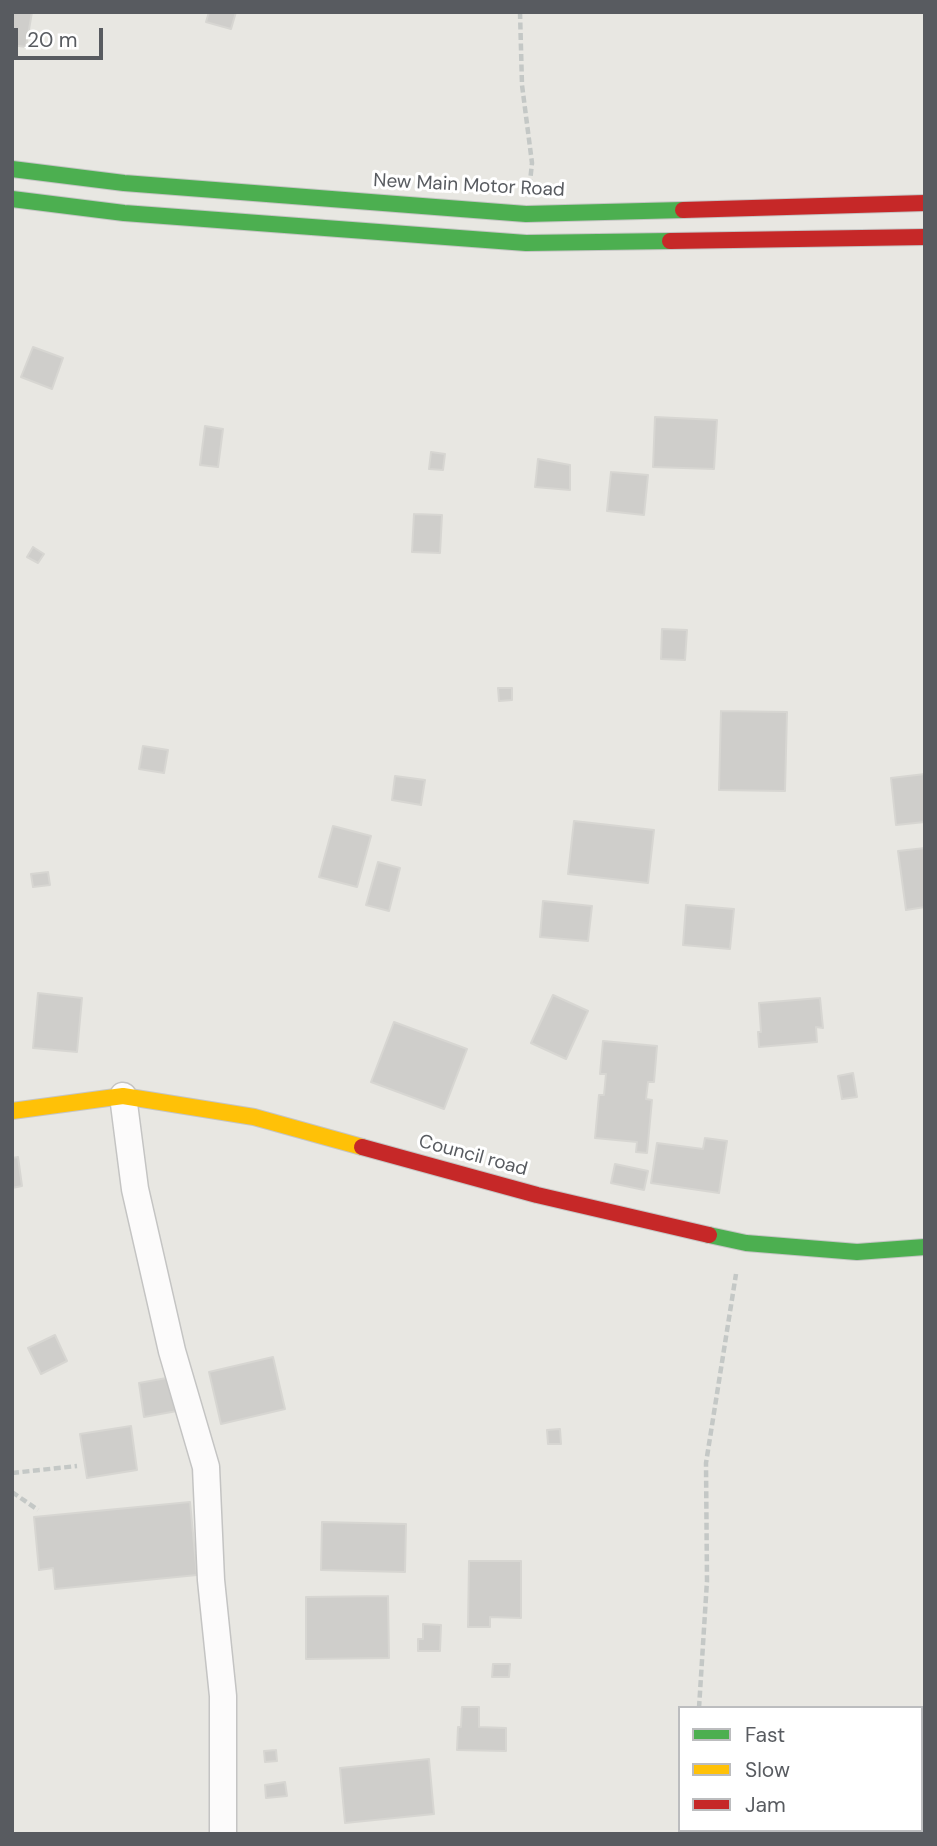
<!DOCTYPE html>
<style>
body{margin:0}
#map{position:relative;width:937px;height:1846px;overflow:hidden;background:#e8e7e2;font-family:"DM Sans",sans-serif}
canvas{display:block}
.frame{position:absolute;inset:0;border:14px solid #585b60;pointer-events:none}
.legend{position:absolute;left:678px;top:1706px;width:245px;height:126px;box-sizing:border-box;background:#fff;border:2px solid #bcbdbf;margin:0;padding:9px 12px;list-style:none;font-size:21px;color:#585b60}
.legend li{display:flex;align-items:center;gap:14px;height:35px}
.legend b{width:35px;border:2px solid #bcbdbf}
.scale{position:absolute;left:14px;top:28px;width:89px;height:32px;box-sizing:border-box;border:4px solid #585b60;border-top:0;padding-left:9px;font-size:21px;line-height:24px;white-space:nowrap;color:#585b60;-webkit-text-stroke:5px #fff;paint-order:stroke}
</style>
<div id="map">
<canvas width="937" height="1846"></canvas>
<div class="frame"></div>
<ul class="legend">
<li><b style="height:9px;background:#4caf50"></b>Fast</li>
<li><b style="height:9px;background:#ffc107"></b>Slow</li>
<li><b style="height:9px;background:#c62828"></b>Jam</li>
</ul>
<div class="scale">20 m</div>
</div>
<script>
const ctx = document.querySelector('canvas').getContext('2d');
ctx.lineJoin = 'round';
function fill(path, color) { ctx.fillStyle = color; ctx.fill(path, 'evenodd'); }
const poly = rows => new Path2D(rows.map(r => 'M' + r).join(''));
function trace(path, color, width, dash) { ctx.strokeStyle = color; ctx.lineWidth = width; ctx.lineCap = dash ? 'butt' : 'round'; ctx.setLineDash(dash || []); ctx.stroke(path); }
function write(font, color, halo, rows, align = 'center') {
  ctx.font = font + ' "DM Sans",sans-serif'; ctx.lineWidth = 6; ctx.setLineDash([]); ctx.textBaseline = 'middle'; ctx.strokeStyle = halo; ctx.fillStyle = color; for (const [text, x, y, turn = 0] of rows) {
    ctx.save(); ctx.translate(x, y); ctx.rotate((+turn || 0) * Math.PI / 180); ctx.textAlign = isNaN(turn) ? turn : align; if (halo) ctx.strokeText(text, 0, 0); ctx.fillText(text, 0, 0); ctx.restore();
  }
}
const building = poly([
 [12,12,32,12,26,47,12,45,12,12],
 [209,12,236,12,231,29,206,22,209,12],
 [33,347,63,358,52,389,21,377,33,347],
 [655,417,717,420,714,469,653,467,655,417],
 [205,426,223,429,218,467,200,465,205,426],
 [431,452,445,454,443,470,429,469,431,452],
 [538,459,570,465,570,490,535,487,538,459],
 [611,472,648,475,644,515,607,511,611,472],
 [414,514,442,515,440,553,412,552,414,514],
 [33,547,44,554,38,563,27,557,33,547],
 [662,629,687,630,685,660,661,659,662,629],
 [498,688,512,688,512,700,499,701,498,688],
 [721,711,787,712,785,791,719,790,721,711],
 [143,746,168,750,164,773,139,769,143,746],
 [925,774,925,822,896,825,891,778,925,774],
 [395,776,425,780,421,805,392,800,395,776],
 [574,821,654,830,648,883,568,874,574,821],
 [333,826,371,836,357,887,319,877,333,826],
 [925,848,925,907,906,910,898,851,925,848],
 [378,862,400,868,389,911,366,905,378,862],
 [48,872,50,885,33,887,31,874,48,872],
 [543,901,592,906,588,941,540,937,543,901],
 [686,905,734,909,730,949,683,945,686,905],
 [38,993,82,998,77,1052,33,1048,38,993],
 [553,995,588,1011,566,1059,531,1043,553,995],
 [820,998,823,1028,816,1027,817,1042,759,1047,758,1032,761,1032,759,1003,820,998],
 [394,1022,467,1049,444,1109,371,1082,394,1022],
 [603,1041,657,1046,654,1082,648,1082,646,1099,652,1100,647,1153,636,1152,637,1142,595,1138,599,1095,604,1095,606,1074,600,1074,603,1041],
 [853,1073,857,1097,842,1099,838,1076,853,1073],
 [705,1138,727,1141,719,1193,651,1183,657,1143,703,1149,705,1138],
 [18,1157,22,1186,12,1188,12,1158,18,1157],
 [615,1164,648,1171,644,1190,611,1183,615,1164],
 [55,1335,67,1361,41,1374,28,1348,55,1335],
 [273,1357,285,1409,221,1424,209,1372,273,1357],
 [172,1377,177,1411,144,1417,139,1383,172,1377],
 [131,1426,137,1470,87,1478,80,1434,131,1426],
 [560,1429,561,1444,548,1444,547,1430,560,1429],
 [190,1502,197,1575,55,1589,53,1568,39,1570,34,1517,190,1502],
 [322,1522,406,1524,405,1572,321,1570,322,1522],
 [469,1561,521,1561,521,1618,490,1617,490,1627,468,1627,469,1561],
 [388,1596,389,1658,306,1659,306,1597,388,1596],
 [423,1624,441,1625,440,1651,418,1651,418,1639,423,1639,423,1624],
 [493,1664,510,1664,509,1677,492,1677,493,1664],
 [462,1707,479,1707,479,1727,506,1728,506,1751,457,1750,458,1727,461,1727,462,1707],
 [276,1750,277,1761,265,1762,264,1751,276,1750],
 [429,1759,434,1814,345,1823,340,1768,429,1759],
 [285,1782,287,1796,266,1798,265,1785,285,1782]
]);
const path = poly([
 [520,12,522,85,532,163,530,182],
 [12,1473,77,1466],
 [12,1492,38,1510],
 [699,1708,707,1581,706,1463,736,1274],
 [704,1830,704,1834]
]);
const street = poly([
 [123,1096,135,1189,172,1351,206,1467,211,1580,223,1696,223,1834]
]);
const fast = poly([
 [12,169,124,183,526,214,683,210],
 [12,199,124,213,526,243,670,241],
 [709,1235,746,1243,857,1252,925,1247]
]);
const slow = poly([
 [12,1111,123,1096,254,1117,362,1147]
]);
const jam = poly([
 [683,210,925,203],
 [670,241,925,237],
 [362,1147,537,1195,709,1235]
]);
const streetNames = [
 ["New Main Motor Road",469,186,3],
 ["Council road",473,1156,15]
];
fill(building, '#cfcecb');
trace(building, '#d7d6d2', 2);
trace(street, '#c4c4c3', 29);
trace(fast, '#c5c5c4', 18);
trace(slow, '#c5c5c4', 18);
trace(jam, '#c5c5c4', 18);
trace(path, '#c4c8c6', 4.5, [7, 3.5]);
trace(street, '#fcfbfb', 26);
trace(fast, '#4caf50', 16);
trace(slow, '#ffc107', 16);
trace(jam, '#c62828', 16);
write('19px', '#585b60', '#fff', streetNames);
</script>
